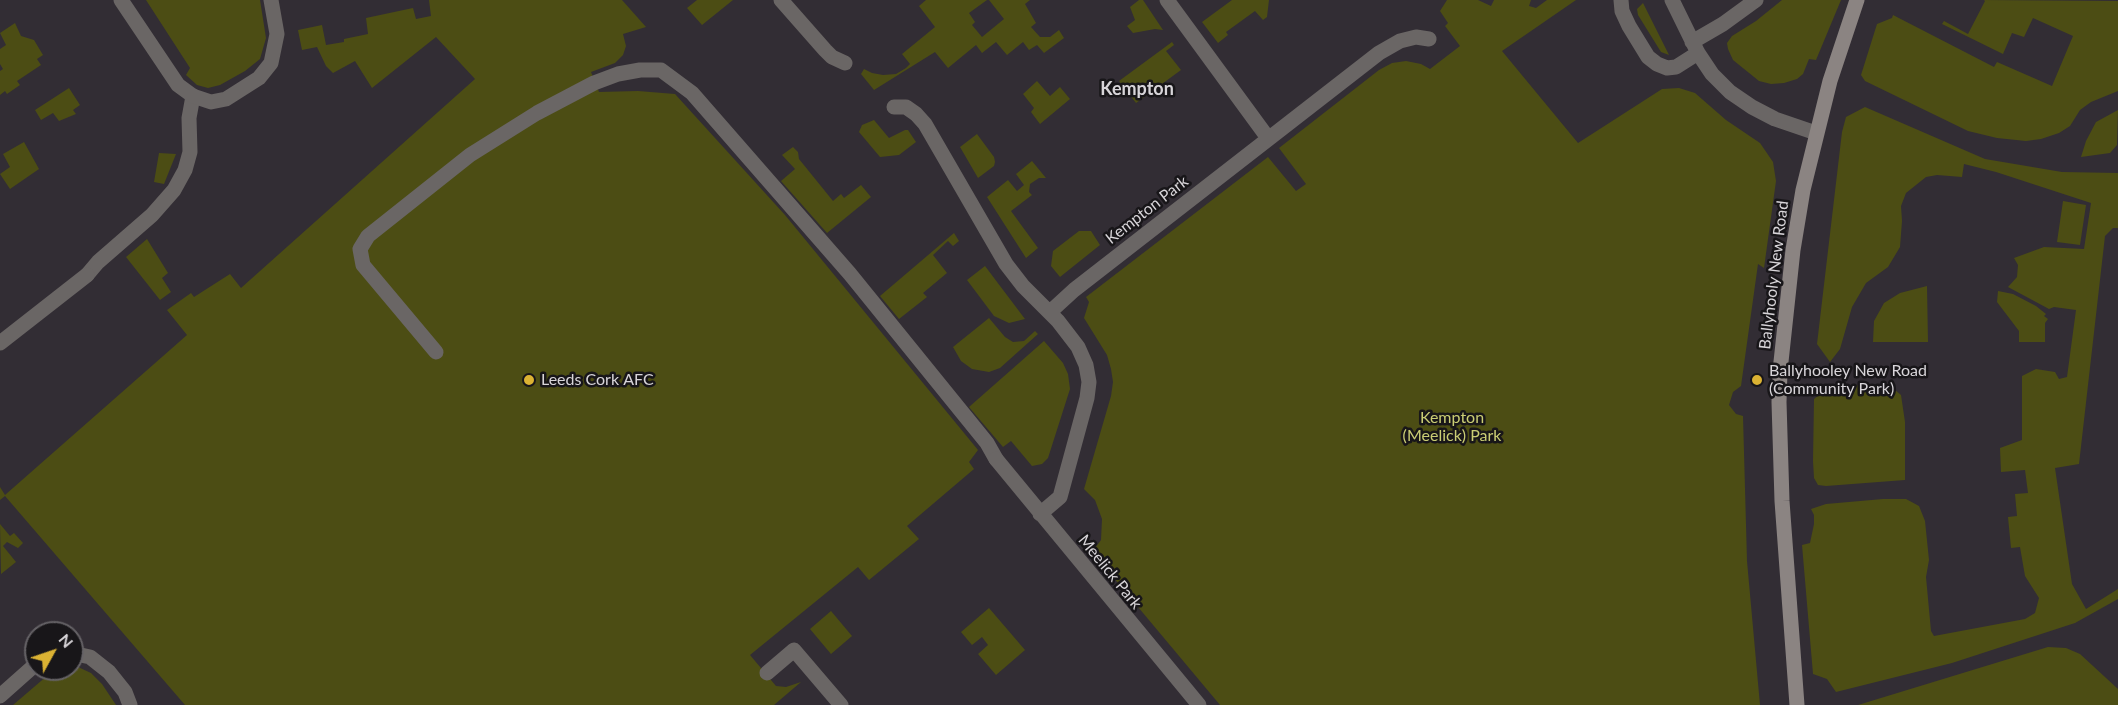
<!DOCTYPE html>
<style>
body{margin:0}
#map{position:relative;width:2118px;height:705px;overflow:hidden;background:#322d34;font-family:Lato,sans-serif}
canvas{display:block}
.north{position:absolute;left:24px;top:621px;width:60px;height:60px;box-sizing:border-box;background:#181619;border:2px solid #656266;border-radius:50%;rotate:50deg;font-size:16px;font-weight:700;line-height:24px;text-align:center;color:#d8d5d9}
.north::after{content:'';display:block;margin:auto;width:21px;height:27px;background:#dbb233;clip-path:polygon(50% 0,100% 100%,50% 72%,0 100%)}
</style>
<div id="map">
<canvas width="2118" height="705"></canvas>
<div class="north">N</div>
</div>
<script>
const ctx = document.querySelector('canvas').getContext('2d');
ctx.lineJoin = 'round';
function fill(path, color) { ctx.fillStyle = color; ctx.fill(path, 'evenodd'); }
const poly = rows => new Path2D(rows.map(r => 'M' + r).join(''));
function trace(path, color, width, dash) { ctx.strokeStyle = color; ctx.lineWidth = width; ctx.lineCap = dash ? 'butt' : 'round'; ctx.setLineDash(dash || []); ctx.stroke(path); }
function write(font, color, halo, rows, align = 'center') {
  ctx.font = font + ' Lato,sans-serif'; ctx.lineWidth = 5; ctx.setLineDash([]); ctx.textBaseline = 'middle'; ctx.strokeStyle = halo; ctx.fillStyle = color; for (const [text, x, y, turn = 0] of rows) {
    ctx.save(); ctx.translate(x, y); ctx.rotate((+turn || 0) * Math.PI / 180); ctx.textAlign = isNaN(turn) ? turn : align; if (halo) ctx.strokeText(text, 0, 0); ctx.fillText(text, 0, 0); ctx.restore();
  }
}
const green = poly([
 [146,0,260,0,266,38,260,59,245,71,220,85,208,88,197,85,186,75,190,68],
 [429,0,622,0,646,27,623,34,626,46,623,55,615,63,591,72,599,92,638,91,675,94,785,215,978,450,969,462,974,469,907,526,919,539,869,580,858,567,750,655,776,686,786,687,801,682,774,705,185,705,5,496,0,500,0,487,5,495,187,335,167,310,191,293,194,297,230,274,241,288,475,79,436,37,372,88,355,61,333,73,326,66,317,47,302,50,298,30,322,25,326,45,344,42,344,39,368,34,366,18,413,8,416,19,431,16],
 [697,0,733,0,702,25,687,8],
 [926,0,987,0,969,13,975,22,972,25,982,37,1004,19,989,0,1030,0,1025,4,1036,23,1031,27,1040,37,1050,37,1059,30,1064,38,1044,53,1037,45,1029,50,1023,42,1007,55,996,42,982,53,976,45,948,68,935,52,874,90,861,74,864,69,872,73,883,75,896,74,906,68,910,64,902,54,935,27,919,6],
 [1139,0,1143,0,1163,30,1155,29,1133,33,1127,26,1135,20,1130,7],
 [1232,0,1269,0,1267,17,1263,20,1255,11,1226,32,1228,35,1218,43,1202,22],
 [1447,0,1478,0,1491,6,1494,0,1531,0,1529,6,1536,8,1547,0,1576,0,1502,51,1578,143,1662,89,1679,88,1695,93,1726,120,1760,143,1773,162,1776,181,1764,268,1758,264,1741,386,1733,392,1729,405,1736,414,1743,416,1747,561,1760,705,1220,705,1092,552,1101,540,1102,519,1095,500,1084,489,1111,396,1113,382,1111,369,1107,355,1084,318,1089,302,1086,297,1268,157,1296,191,1306,184,1279,148,1379,70,1392,63,1406,61,1421,64,1430,69,1460,46,1445,26,1448,23,1440,11],
 [1782,0,1841,0,1816,60,1809,59,1803,74,1797,79,1784,83,1771,84,1759,81,1733,60,1728,49,1727,43,1732,36,1756,21],
 [1984,0,2118,1,2118,91,2091,102,2080,110,2070,126,2059,133,2041,139,2026,141,1997,138,1968,131,1865,81,1861,75,1877,24,1892,18,1893,15,1994,67,1997,62,2052,86,2073,36,2033,18,2024,37,2012,33,2003,54,1942,24,1944,21,1968,34,1985,1],
 [1643,3,1669,55,1661,52,1638,15,1637,9],
 [15,23,21,36,34,40,43,55,37,59,41,65,17,81,20,85,7,94,5,91,0,95,0,71,3,69,0,64,0,49,6,45,0,33],
 [1172,42,1174,45,1166,51,1181,70,1136,103,1119,81],
 [1037,81,1050,96,1060,87,1070,99,1040,124,1031,112,1034,108,1023,94],
 [69,88,80,105,73,110,76,114,59,121,53,113,41,120,35,110],
 [1865,107,1985,159,2062,172,2118,173,2118,228,2113,228,2105,236,2079,464,2055,468,2072,584,2086,609,2118,589,2118,599,2075,623,1952,663,1836,692,1827,679,1813,674,1802,545,1810,543,1814,524,1814,515,1811,509,1826,504,1883,499,1906,499,1919,506,1925,521,1929,560,1926,577,1931,631,1934,636,2025,619,2035,613,2039,598,2025,576,2020,547,2011,548,2008,517,2017,516,2015,494,2028,493,2025,470,2001,472,2000,448,2022,440,2022,376,2036,369,2055,372,2059,379,2067,377,2076,310,2054,307,2049,309,2008,287,2017,277,2018,265,2014,258,2044,247,2084,249,2091,203,1996,172,1964,164,1962,177,1937,175,1926,177,1906,193,1901,206,1902,221,1900,247,1888,267,1866,283,1852,307,1840,349,1830,362,1817,344,1842,132,1846,117],
 [2118,110,2117,145,2110,153,2081,157,2086,141,2096,122],
 [874,120,889,138,905,130,908,130,916,142,899,155,880,157,859,132,862,125],
 [977,134,994,157,995,162,994,166,978,178,960,147],
 [24,142,39,169,10,189,0,174,10,167,3,154],
 [793,147,798,152,799,159,833,201,841,194,844,198,861,185,871,197,827,233,781,181,795,169,782,155],
 [159,153,176,154,164,184,154,182],
 [1032,161,1046,178,1039,178,1030,184,1029,192,1032,195,1011,211,1038,248,1026,258,987,197,1008,180,1017,191,1024,185,1016,174],
 [2063,201,2086,205,2080,245,2057,242],
 [1079,231,1091,231,1100,245,1060,277,1051,266,1053,251],
 [954,233,959,241,953,246,948,241,933,255,947,273,923,293,927,297,899,319,880,296],
 [147,239,168,273,162,278,171,292,160,300,126,257],
 [985,266,1025,319,1009,323,994,316,967,280],
 [1927,286,1928,342,1873,342,1874,321,1884,303,1900,293],
 [1998,291,2013,294,2036,306,2046,314,2044,316,2048,319,2045,323,2045,342,2019,342,2019,331,1997,302],
 [989,318,1005,337,1013,342,1024,341,1035,331,1038,334,1000,368,989,372,972,369,961,361,953,347],
 [1044,341,1063,363,1068,374,1070,389,1048,458,1042,464,1032,466,1011,441,1003,447,969,407],
 [1873,385,1884,389,1894,389,1901,395,1905,422,1905,480,1826,486,1818,485,1814,478,1813,461,1814,399,1829,386],
 [0,524,10,536,14,533,23,543,18,548,7,542,3,546,16,562,1,574],
 [989,608,1025,650,996,675,978,654,988,645,982,637,972,645,961,632],
 [831,611,852,636,831,654,810,629],
 [2048,647,2066,648,2080,654,2118,689,2118,705,1858,705],
 [72,667,78,667,91,673,102,684,116,705,13,705,48,675,60,669,72,669]
]);
const service = poly([
 [87,275,98,262,152,215,174,190,185,170,190,152,189,118,193,96],
 [436,352,363,265,360,249,368,236,470,155,537,113,594,83,618,74,640,70,661,70,692,93,850,274,987,443,996,459]
]);
const minor = poly([
 [121,0,178,85,193,96,211,102,226,99,259,78,271,63,277,34,271,0],
 [781,0,825,50,832,57,845,63],
 [1167,0,1268,138],
 [1621,0,1622,11,1629,26,1648,57,1657,64,1667,68,1676,67,1698,53],
 [1672,0,1698,53,1712,74,1730,92,1752,107,1775,119,1816,133],
 [1692,42,1723,24,1756,0],
 [894,107,906,107,916,114,925,124,1006,264,1023,286,1058,321,1078,347,1086,365,1089,382,1087,398,1060,497,1040,514],
 [1050,312,1074,290,1379,53,1400,41,1416,37,1429,39],
 [0,343,87,275],
 [996,459,1199,705],
 [72,653,90,657,109,672,125,692,130,705],
 [767,673,794,650,841,705],
 [0,696,36,664]
]);
const secondary = poly([
 [1797,705,1782,501,1779,402,1780,371,1793,250,1803,190,1830,81,1857,0]
]);
const markers = [
 [529,380,6,"#dbb233"],
 [1757,380,6,"#dbb233"]
];
const streetNames = [
 ["Kempton Park",1147,210,-38],
 ["Ballyhooly New Road",1774,275,-83],
 ["Meelick Park",1110,572,51]
];
const poiNames = [
 ["Ballyhooley New Road",1769,371],
 ["(Community Park)",1769,389],
 ["Leeds Cork AFC",541,380]
];
const parkNames = [
 ["Kempton",1452,418],
 ["(Meelick) Park",1452,436]
];
const neighbourhoodNames = [
 ["Kempton",1137,89]
];
fill(green, '#4c4d14');
trace(service, '#6a6665', 15);
trace(minor, '#6a6665', 15);
trace(secondary, '#8b8482', 15);
for (const [x, y, r, color] of markers) { const dot = new Path2D(); dot.arc(x, y, r, 0, 2 * Math.PI); ctx.fillStyle = color; ctx.fill(dot); trace(dot, '#181619', 2); }
write('16px', '#d8d5d9', '#181619', streetNames);
write('16px', '#d8d5d9', '#181619', poiNames, 'left');
write('16px', '#cacd74', '#181619', parkNames);
write('bold 18px', '#d8d5d9', '#181619', neighbourhoodNames);
</script>
